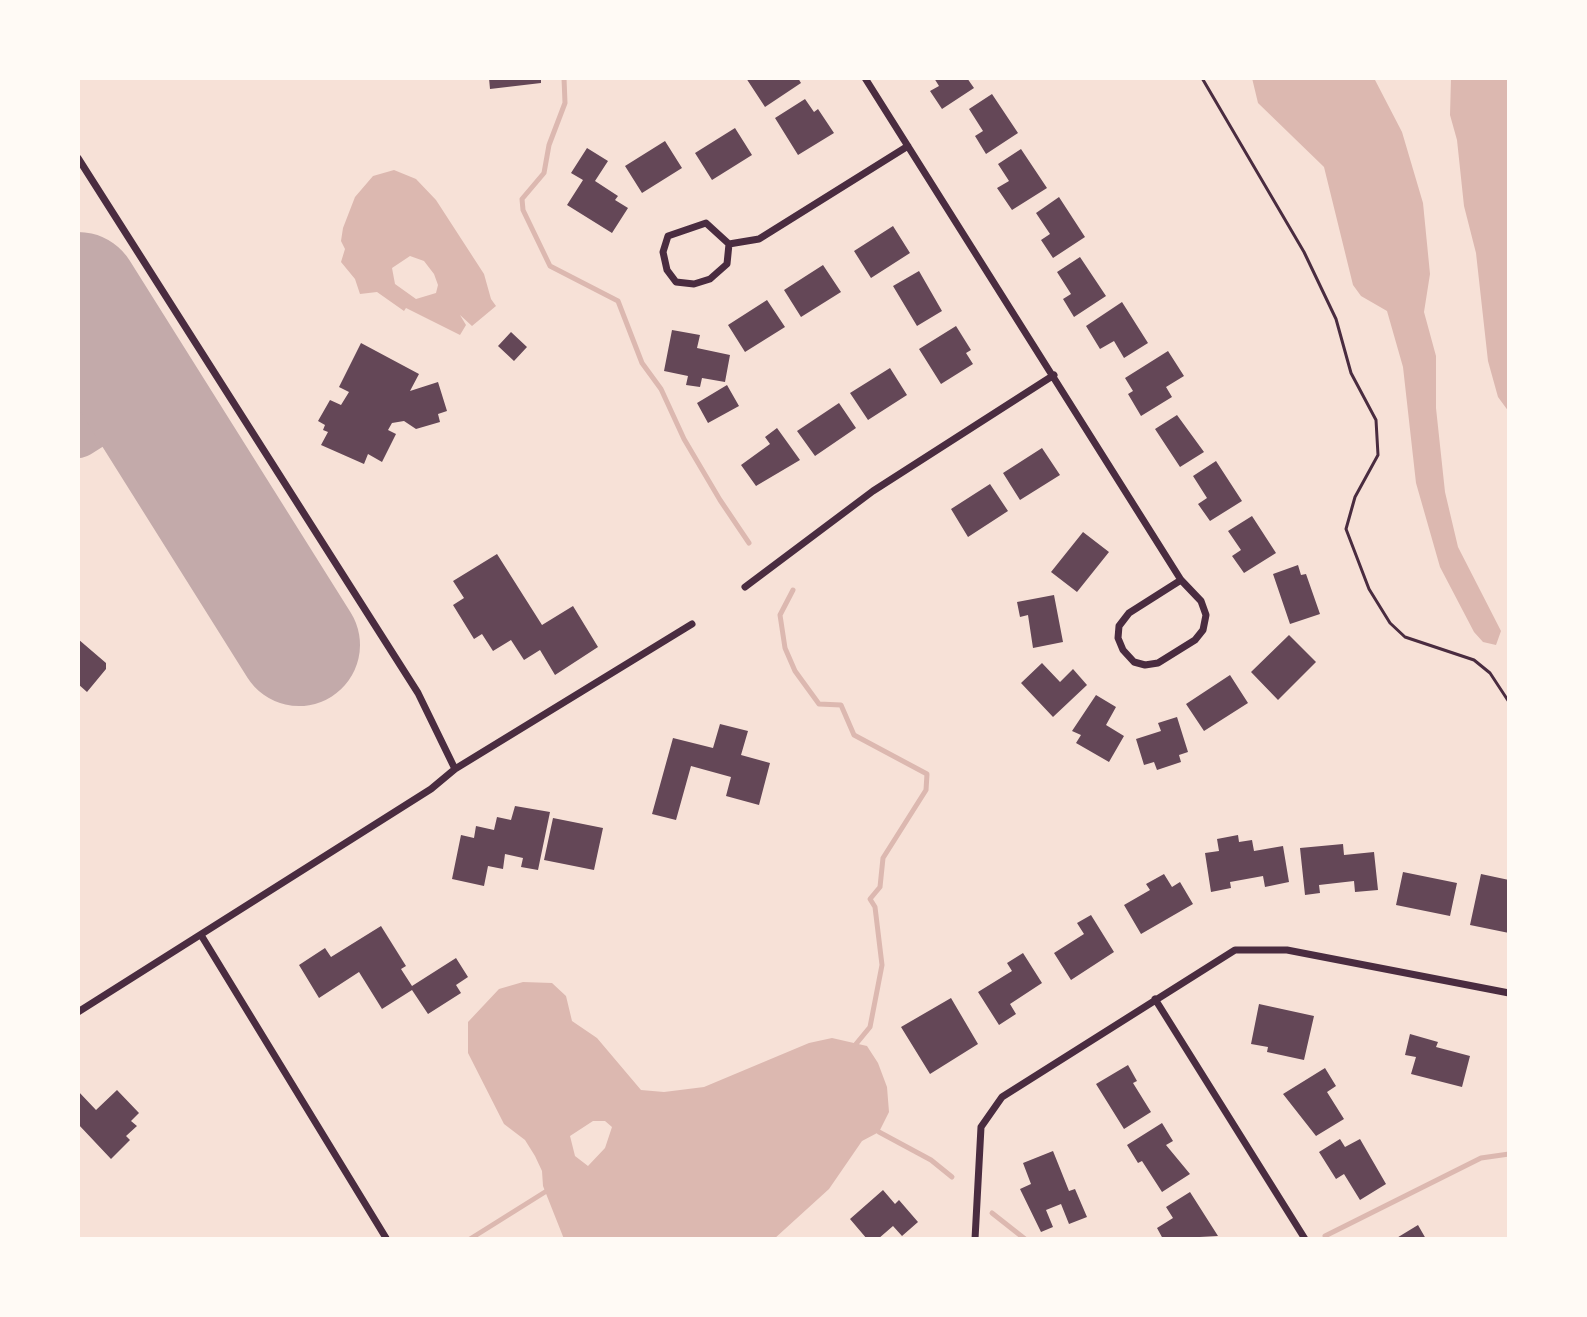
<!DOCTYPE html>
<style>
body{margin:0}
#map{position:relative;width:1587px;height:1317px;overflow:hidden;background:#f7e1d7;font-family:Quicksand,sans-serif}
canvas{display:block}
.frame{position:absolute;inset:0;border:80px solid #fffaf5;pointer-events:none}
</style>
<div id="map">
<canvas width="1587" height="1317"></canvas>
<div class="frame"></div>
</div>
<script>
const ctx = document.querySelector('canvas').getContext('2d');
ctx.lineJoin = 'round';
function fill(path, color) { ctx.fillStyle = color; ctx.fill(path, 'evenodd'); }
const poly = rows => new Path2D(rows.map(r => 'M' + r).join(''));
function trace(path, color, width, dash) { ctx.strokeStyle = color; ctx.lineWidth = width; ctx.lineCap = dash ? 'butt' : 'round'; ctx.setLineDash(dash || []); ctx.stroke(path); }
const water = poly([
 [1252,78,1374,78,1402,132,1423,203,1430,274,1424,312,1436,356,1436,408,1445,492,1458,547,1501,631,1496,645,1483,642,1474,632,1440,567,1416,483,1403,367,1387,311,1361,296,1353,285,1324,167,1258,103],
 [1451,78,1509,78,1509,412,1498,397,1488,361,1476,253,1464,206,1457,140,1450,115],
 [394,170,416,179,436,200,484,274,491,299,496,306,472,326,460,315,466,325,460,335,406,308,404,311,377,292,360,294,355,279,341,262,345,249,341,241,343,228,355,197,373,176],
 [410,256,424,261,434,274,438,285,436,293,416,299,395,284,392,268],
 [523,982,552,983,566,996,572,1021,597,1038,641,1090,664,1092,704,1087,809,1043,832,1038,867,1046,878,1063,887,1087,889,1112,879,1132,862,1141,829,1189,774,1239,564,1239,543,1186,542,1171,535,1156,525,1140,504,1124,468,1053,468,1022,499,989],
 [593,1121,605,1121,612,1127,605,1148,588,1166,575,1156,570,1136]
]);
const stream = poly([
 [564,78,565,103,549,145,544,173,522,199,523,210,550,266,618,301,642,363,661,389,684,439,720,500,749,543],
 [793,590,780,615,785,648,795,671,819,704,841,705,854,735,927,774,926,790,883,858,880,887,870,899,875,907,882,965,870,1027,856,1044],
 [879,1132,931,1160,952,1177],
 [992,1213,1025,1239],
 [1325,1236,1481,1158,1509,1154],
 [470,1239,545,1192]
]);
const taxiway = poly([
 [78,434,143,393]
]);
const runway = poly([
 [78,293,299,645]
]);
const building = poly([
 [489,78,541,78,541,83,490,89],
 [746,78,798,78,801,83,765,107],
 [934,78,967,78,974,88,942,109,930,91,939,86],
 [992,94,1018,133,986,154,975,136,983,131,969,109],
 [805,99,814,112,818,109,834,133,798,155,775,118],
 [735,128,752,155,712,180,695,153],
 [665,141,682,168,642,193,625,166],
 [587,148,608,161,595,181,618,196,615,200,628,208,612,233,567,205,583,180,571,173],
 [1021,149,1047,188,1012,210,997,188,1009,181,998,164],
 [1059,197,1085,237,1053,258,1041,240,1050,234,1036,213],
 [893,226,910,253,871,278,854,251],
 [1080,257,1106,296,1074,317,1063,299,1071,294,1057,272],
 [823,265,841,292,801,317,784,290],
 [919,271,942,311,917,326,893,286],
 [767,300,785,327,745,352,728,325],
 [1122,302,1148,343,1124,358,1114,341,1100,349,1086,326],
 [956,326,971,350,966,353,973,364,941,384,919,349],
 [672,330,700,335,697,348,730,355,725,382,702,378,700,387,686,385,688,376,664,371],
 [511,332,527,347,514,361,498,346],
 [361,343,419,374,410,391,438,382,447,411,438,414,440,422,416,429,404,421,392,423,388,430,396,434,382,462,368,454,364,464,321,445,328,432,323,430,325,425,318,421,330,400,341,405,349,392,339,387],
 [1168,351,1184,376,1166,387,1172,397,1141,416,1128,394,1133,391,1125,378],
 [890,368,907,395,868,420,850,393],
 [727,385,739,406,708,423,697,403],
 [839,403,856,428,815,456,797,431],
 [1177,415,1204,452,1180,467,1155,429],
 [777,428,800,460,756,486,741,465,770,444,765,437],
 [1042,448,1060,475,1020,500,1003,473],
 [1216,461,1242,501,1210,521,1198,504,1207,498,1193,476],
 [990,484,1008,511,968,537,951,509],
 [1252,516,1276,553,1244,573,1232,556,1241,550,1228,531],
 [1083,532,1109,552,1077,592,1051,572],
 [497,554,542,625,573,606,598,647,555,675,540,650,524,660,511,640,493,651,482,634,474,639,453,605,464,598,453,581],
 [1298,565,1301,575,1306,574,1320,614,1290,624,1273,574],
 [1054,595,1063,642,1033,648,1028,615,1020,617,1017,602],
 [1289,635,1316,662,1278,700,1251,672],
 [78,639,106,663,106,669,87,692,78,684],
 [1042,663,1060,682,1073,669,1087,685,1053,717,1021,683],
 [1230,675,1248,703,1204,731,1186,704],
 [1096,695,1116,707,1106,725,1124,736,1109,762,1076,743,1081,735,1072,731],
 [1177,717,1188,752,1179,755,1181,762,1157,770,1154,762,1144,765,1136,739,1161,731,1158,723],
 [720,724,748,731,741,755,770,763,759,805,726,796,731,777,691,766,676,820,652,814,673,738,713,748],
 [515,806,550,812,538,870,521,867,523,858,505,854,503,869,488,866,484,886,452,879,461,835,474,838,476,826,494,830,497,817,511,820],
 [553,818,603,828,594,870,544,860],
 [1238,835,1239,842,1252,840,1254,851,1283,846,1289,882,1265,887,1263,876,1230,882,1231,888,1211,892,1205,853,1219,851,1217,839],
 [1343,844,1344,855,1374,852,1378,890,1355,892,1354,881,1319,885,1320,893,1305,895,1300,848],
 [1403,872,1457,883,1450,916,1396,905],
 [1164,874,1172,887,1180,882,1193,904,1141,934,1124,905,1150,890,1146,884],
 [1481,874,1509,880,1509,933,1470,925],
 [1091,915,1114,952,1071,980,1054,953,1084,934,1077,923],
 [381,926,406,966,401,969,412,986,456,958,468,977,456,985,461,993,428,1014,412,990,382,1009,359,972,319,998,299,965,325,948,331,957],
 [1023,953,1042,983,1010,1004,1016,1014,999,1025,978,992,1012,971,1007,963],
 [951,998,978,1044,930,1074,901,1027],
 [1259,1004,1314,1016,1304,1060,1267,1052,1268,1047,1251,1044],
 [1410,1034,1438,1042,1436,1047,1470,1056,1462,1087,1411,1074,1416,1057,1405,1055],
 [1128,1065,1137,1081,1133,1083,1151,1112,1124,1129,1096,1084],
 [1325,1068,1336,1086,1327,1092,1344,1119,1316,1136,1283,1094],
 [117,1090,139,1113,131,1121,137,1126,126,1136,130,1140,111,1159,78,1124,78,1091,96,1110],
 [1162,1123,1173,1141,1166,1145,1190,1174,1162,1192,1142,1161,1138,1163,1127,1145],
 [1340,1139,1345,1147,1360,1139,1386,1184,1360,1200,1344,1174,1336,1179,1319,1152],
 [1053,1151,1069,1191,1075,1189,1087,1217,1069,1224,1061,1204,1046,1210,1053,1227,1041,1232,1020,1189,1031,1184,1023,1163],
 [883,1190,895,1204,899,1200,918,1222,902,1236,893,1226,878,1239,867,1239,850,1219],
 [1190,1192,1218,1236,1163,1239,1157,1228,1173,1218,1166,1207],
 [1418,1225,1426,1239,1395,1239]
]);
const path = poly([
 [1202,78,1304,252,1336,319,1351,373,1376,420,1378,455,1355,497,1346,529,1369,589,1390,623,1405,637,1474,660,1490,673,1509,702]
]);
const minor = poly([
 [865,78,1181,580,1201,601,1206,615,1203,630,1195,640,1158,663,1145,665,1134,662,1123,650,1118,638,1119,626,1129,613,1181,580],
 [78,158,418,693,455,769],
 [729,244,727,264,710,279,694,284,676,282,667,270,663,252,668,236,706,223,729,244,759,239,908,146],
 [745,587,873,491,1054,375],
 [201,935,386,1238],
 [1155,999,1305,1239],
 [78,1012,431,789,455,769,692,624],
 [975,1239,981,1127,1002,1097,1235,950,1287,950,1509,993]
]);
fill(water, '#dcb8b0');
trace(stream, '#dcb8b0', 5);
trace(taxiway, '#c3aaaa', 48);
trace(runway, '#c3aaaa', 122);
fill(building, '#644757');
trace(path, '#4a2c40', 3);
trace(minor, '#4a2c40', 7);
</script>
